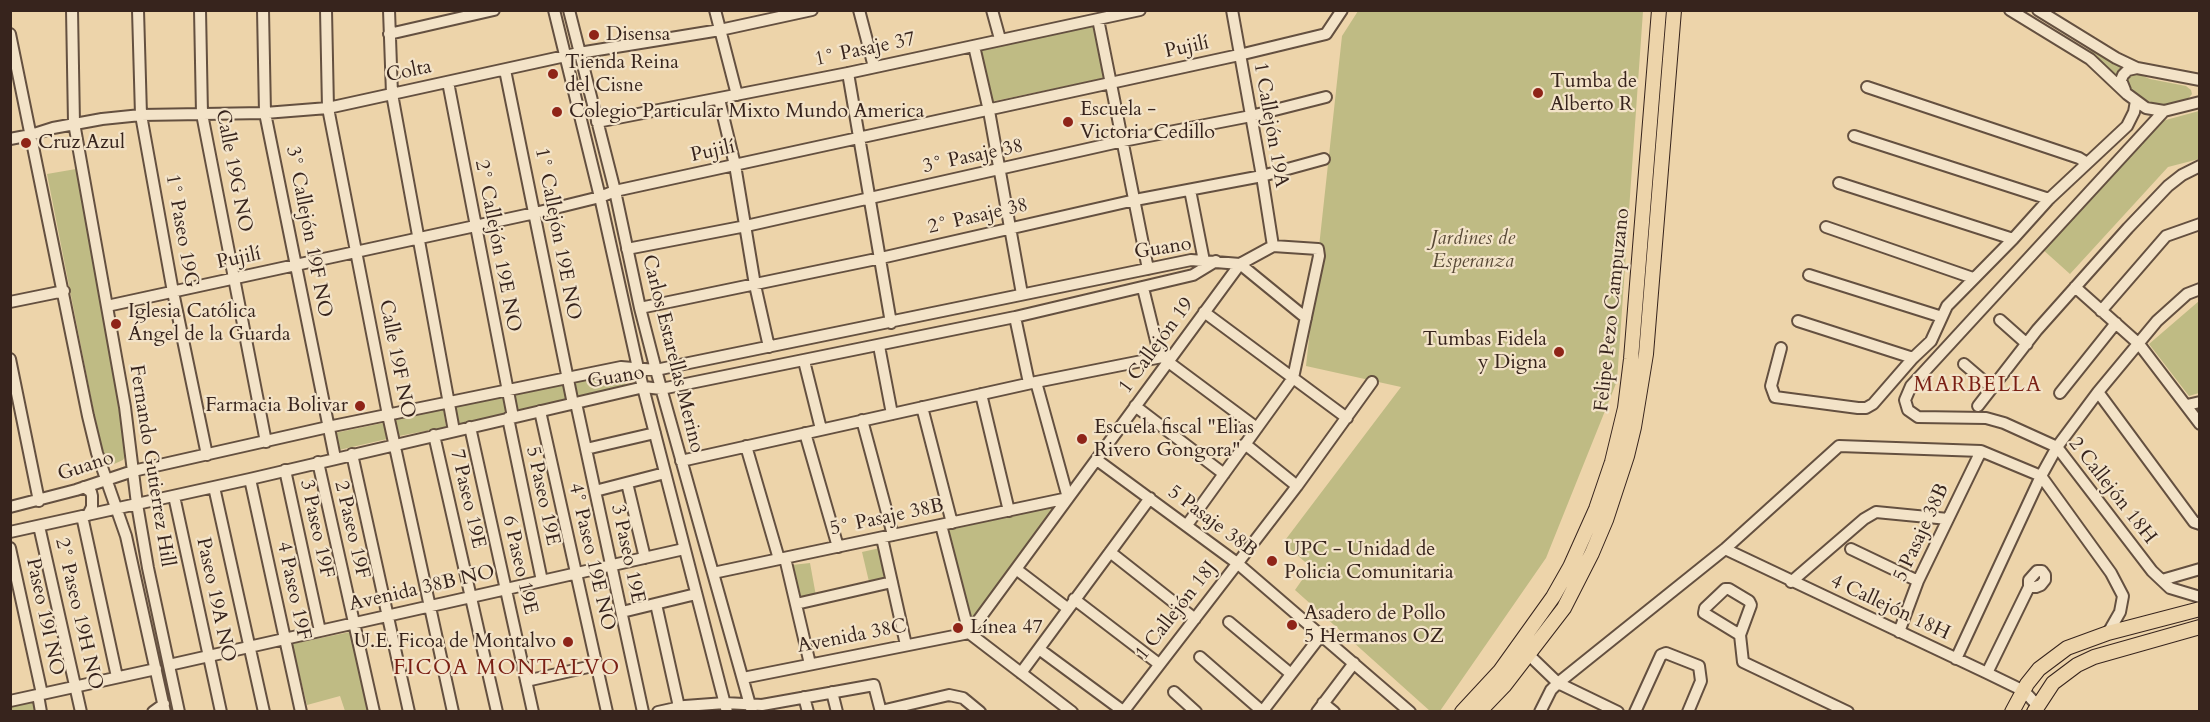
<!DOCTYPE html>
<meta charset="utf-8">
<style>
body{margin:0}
#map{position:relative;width:2210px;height:722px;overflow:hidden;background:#edd4aa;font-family:Cardo,serif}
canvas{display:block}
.frame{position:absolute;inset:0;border:12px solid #37241d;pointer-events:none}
</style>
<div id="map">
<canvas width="2210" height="722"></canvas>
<div class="frame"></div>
</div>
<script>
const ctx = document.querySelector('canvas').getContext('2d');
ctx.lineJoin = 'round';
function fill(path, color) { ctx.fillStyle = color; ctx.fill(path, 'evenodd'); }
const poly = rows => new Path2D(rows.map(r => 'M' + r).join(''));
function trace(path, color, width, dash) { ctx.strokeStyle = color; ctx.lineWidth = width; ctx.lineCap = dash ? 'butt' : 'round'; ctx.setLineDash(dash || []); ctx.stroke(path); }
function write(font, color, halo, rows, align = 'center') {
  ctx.font = font + ' Cardo,serif'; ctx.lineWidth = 4.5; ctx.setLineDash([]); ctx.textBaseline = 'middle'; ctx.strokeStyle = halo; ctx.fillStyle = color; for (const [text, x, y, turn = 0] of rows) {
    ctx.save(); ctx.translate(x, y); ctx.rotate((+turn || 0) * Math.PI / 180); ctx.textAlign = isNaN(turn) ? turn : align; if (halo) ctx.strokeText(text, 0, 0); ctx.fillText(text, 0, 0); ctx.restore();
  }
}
const green = poly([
 [1358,11,1643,11,1617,381,1546,558,1440,711,1430,711,1295,590,1311,567,1283,543,1401,387,1306,366,1342,36],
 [1092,22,1104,78,990,102,979,45],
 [2086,47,2124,68,2117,77],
 [2136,73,2150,79,2186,86,2191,90,2192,94,2187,100,2176,104,2154,105,2136,95,2128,87,2127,81,2131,75],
 [2199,111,2199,159,2168,167,2070,274,2041,248,2162,121],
 [76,169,127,453,123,460,114,464,103,458,47,174],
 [2199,301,2199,393,2189,396,2149,344],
 [622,370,626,387,575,398,571,382],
 [562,382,566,400,515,411,511,393],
 [504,395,506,416,459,426,454,406],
 [443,408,446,427,399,436,395,419],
 [383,423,387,439,339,450,335,433],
 [1062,502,969,626,944,528],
 [880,548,887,581,870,586,862,552],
 [810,563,816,596,798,600,792,565],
 [350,632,369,711,345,711,340,696,307,705,292,644],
 [34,701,36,711,11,711,10,706]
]);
const minor = poly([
 [72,10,74,123,125,407,137,504,148,568,179,712],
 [138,10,141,115,173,292,207,455],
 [200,10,202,114,266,442],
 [263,10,265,113,335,458],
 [326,10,328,108,388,415,453,712],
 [389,10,392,94,454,431],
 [554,10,600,197,638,368,727,712],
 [569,10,615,191,640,308,656,370,752,712],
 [715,10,737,95],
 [859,10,874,67],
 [992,10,1000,39],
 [1232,10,1262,176,1273,246],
 [2010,10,2090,59,2127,94,2146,108,2164,111,2200,102],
 [2038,10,2116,58,2137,68,2200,80],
 [1098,19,1148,269],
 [10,34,88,416,97,453,126,536,165,712],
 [389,34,494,10],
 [974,46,989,111,1022,294],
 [505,70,573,404],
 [848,73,891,323],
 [448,82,513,417],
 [1867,87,2079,158,2087,163],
 [2125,90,2121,80,2123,75,2128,70,2137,68],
 [719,99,735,165,755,285,769,347],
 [2164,111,1911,386,1905,400,1908,410,1918,417,1986,418,2004,423,2057,447,2152,571,2170,588,2200,597],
 [597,122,848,73,1140,10],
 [1854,136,2049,199],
 [10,139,31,135,53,128,102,119,141,115,265,113,328,108,579,53,720,30,812,10],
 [1839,183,2013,239],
 [1190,190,1204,261],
 [1826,227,1973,278],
 [627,249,746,226,1123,141,1251,116,1326,97],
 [1809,275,1942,317],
 [2075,287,2139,344,2200,424],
 [1143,288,1160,357],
 [10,302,64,291],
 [107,306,535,213,600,197,615,191,1239,55,1326,34,1342,10],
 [640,308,881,258,1135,200,1262,176,1324,159],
 [2101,311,2166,236,2200,224],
 [1204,312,1347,418],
 [1015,317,1029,383],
 [2000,320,2027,344],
 [1798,321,1913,358],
 [879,346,892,414],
 [1781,348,1771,386,1775,397,1858,408,1866,408,1873,404,1913,358,1931,341,1947,306,2013,239,2049,199,2127,126,2134,112,2136,101],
 [10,359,39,501],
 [804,361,821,429],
 [1167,361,1257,428],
 [1964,364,1992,388],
 [1036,382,1068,498],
 [2098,392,2194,522,2200,524],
 [2060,393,2116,323],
 [981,394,1009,511],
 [576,403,643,712],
 [2187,405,2200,402],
 [1135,406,1224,474],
 [1978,406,2037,330,2128,228,2168,186,2182,175,2200,166],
 [922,407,952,523],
 [540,411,607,712],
 [508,418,542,581],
 [862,420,893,535],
 [470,427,533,712],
 [805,433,838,547],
 [434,435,497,712],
 [1245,444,1297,486],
 [746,446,779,559],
 [586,449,655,433],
 [352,454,409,712],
 [1097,460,1237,563,1410,712],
 [681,461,1036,382,1172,355],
 [318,462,374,712],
 [285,470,320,631],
 [250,479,301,712],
 [627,483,645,558],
 [84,487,91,492,92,496,92,507,88,515],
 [214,487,264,712],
 [595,491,665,473],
 [174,496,221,712],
 [10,507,76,490,133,471,328,427,621,367,656,370,684,364,1191,260,1240,264,1306,318],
 [82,516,117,677],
 [941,525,969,633,1072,712],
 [39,526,81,712],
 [10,532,250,479,644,387,661,389,1015,317,1193,275,1216,261],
 [882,538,906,645],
 [10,548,42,694],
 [1725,549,1987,673,2024,691,2037,705],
 [1851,549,1918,581],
 [1110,552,1195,619],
 [785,558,810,664],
 [1016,569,1067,608],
 [713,573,1068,498],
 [2162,580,2200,569],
 [1791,582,1864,519,1876,512,1948,519],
 [1074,599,1159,664],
 [656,604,679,707],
 [796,604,892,582],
 [622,612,696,594],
 [1229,622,1291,674],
 [1899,632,1918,581,1981,451],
 [1740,635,1704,613,1705,608,1725,589,1729,589,1749,601,1751,605,1740,635,1743,662,1848,712],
 [1039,649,1123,711],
 [1529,655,1558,683,1618,712],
 [1200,657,1263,712],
 [1956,659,2041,476,2057,447,2098,392,2157,321,2187,294,2200,289],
 [169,665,684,549],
 [1021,673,1150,498],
 [1987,673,2029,587,2029,580,2037,571,2042,571,2045,575,2045,580,2041,585,2036,587,2029,587],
 [743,678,969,633,1240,264,1273,246,1318,249,1319,256,1293,378,1187,525],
 [526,681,597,665],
 [832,692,837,712],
 [1174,692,1196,712],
 [38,695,41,712],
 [804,697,808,712],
 [10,701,156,669],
 [1323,703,1334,712],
 [881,711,949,695,963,698,980,712],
 [153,712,164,704],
 [658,712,685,706,725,703,762,705,874,685,881,712],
 [1123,712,1297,486,1372,382],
 [1262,712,1322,634],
 [1317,712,1354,663],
 [1540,712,1551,690,1558,683,1725,549,1839,446,1981,451,2041,476,2111,573,2123,596,2120,612,2108,633],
 [1635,712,1661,655,1666,653,1699,666,1701,681,1688,712]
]);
const major = poly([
 [1462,712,1500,671,1553,597,1570,567,1596,509,1612,462,1625,408,1631,359,1659,10],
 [1479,712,1504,686,1564,608,1592,553,1606,520,1627,456,1634,427,1646,354,1674,10],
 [2012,712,2027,684,2039,669,2067,648,2108,633,2200,609],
 [2034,712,2053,683,2077,665,2094,657,2200,627]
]);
const markers = [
 [594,35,6,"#8f2418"],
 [553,74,6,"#8f2418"],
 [1538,93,6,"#8f2418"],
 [557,112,6,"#8f2418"],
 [1068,122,6,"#8f2418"],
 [26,143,6,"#8f2418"],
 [116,324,6,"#8f2418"],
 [1559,352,6,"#8f2418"],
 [360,406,6,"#8f2418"],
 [1082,439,6,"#8f2418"],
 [1272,561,6,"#8f2418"],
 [1292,625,6,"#8f2418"],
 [958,628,6,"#8f2418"],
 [568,642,6,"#8f2418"]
];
const poiNames = [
 ["Disensa",606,35],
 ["Tienda Reina",565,63],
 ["del Cisne",565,86],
 ["Tumba de",1550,82],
 ["Alberto R",1550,105],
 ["Escuela -",1080,110],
 ["Victoria Cedillo",1080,133],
 ["Colegio Particular Mixto Mundo America",569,112],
 ["Cruz Azul",38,143],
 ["Iglesia Católica",128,312],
 ["Ángel de la Guarda",128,335],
 ["Tumbas Fidela",1547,340,"right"],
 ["y Digna",1547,363,"right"],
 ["Farmacia Bolivar",348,406,"right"],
 ["Escuela fiscal \"Elias",1094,428],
 ["Rivero Gongora\"",1094,451],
 ["UPC - Unidad de",1284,550],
 ["Policia Comunitaria",1284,573],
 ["Asadero de Pollo",1304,614],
 ["5 Hermanos OZ",1304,637],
 ["Línea 47",970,628],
 ["U.E. Ficoa de Montalvo",556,642,"right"]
];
const streetNames = [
 ["Pujilí",1187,48,-12],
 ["1° Pasaje 37",865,50,-12],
 ["Colta",409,72,-12],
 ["1 Callejón 19A",1270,125,80],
 ["Pujilí",713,152,-12],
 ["3° Pasaje 38",973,157,-12],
 ["Calle 19G NO",233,171,79],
 ["2° Pasaje 38",978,217,-13],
 ["1° Paseo 19G",181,231,80],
 ["3° Callejón 19F NO",308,232,79],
 ["1° Callejón 19E NO",557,234,79],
 ["2° Callejón 19E NO",497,246,79],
 ["Guano",1163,249,-9],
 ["Pujilí",239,259,-12],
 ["Felipe Pezo Campuzano",1613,310,-84],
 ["1 Callejón 19",1157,346,-54],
 ["Carlos Estarellas Merino",672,354,76],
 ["Calle 19F NO",396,359,79],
 ["Guano",616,378,-10],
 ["Fernando Gutierrez Hill",151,466,81],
 ["Guano",86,467,-18],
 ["2 Callejón 18H",2112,491,52],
 ["5 Paseo 19E",542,496,78],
 ["7 Paseo 19E",467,499,77],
 ["5° Pasaje 38B",887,518,-12],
 ["5 Pasaje 38B",1212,522,37],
 ["3 Paseo 19F",316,529,78],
 ["2 Paseo 19F",351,530,77],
 ["5 Pasaje 38B",1922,533,-65],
 ["3 Paseo 19E",627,554,78],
 ["4° Paseo 19E NO",591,557,77],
 ["6 Paseo 19E",519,565,77],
 ["Avenida 38B NO",422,589,-13],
 ["4 Paseo 19F",293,591,78],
 ["Paseo 19A NO",215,600,78],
 ["4 Callejón 18H",1890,608,25],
 ["1 Callejón 18J",1177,611,-52],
 ["2° Paseo 19H NO",78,614,77],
 ["Paseo 19I NO",44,617,78],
 ["Avenida 38C",852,637,-11]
];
const parkNames = [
 ["Jardines de",1473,239],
 ["Esperanza",1473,262]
];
const neighbourhoodNames = [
 ["MARBELLA",1978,386],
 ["FICOA MONTALVO",507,669]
];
fill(green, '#bfbb84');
trace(minor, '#645040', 14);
trace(major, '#37241d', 16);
trace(minor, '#f3e3c8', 10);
trace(major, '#edd4aa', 14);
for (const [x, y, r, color] of markers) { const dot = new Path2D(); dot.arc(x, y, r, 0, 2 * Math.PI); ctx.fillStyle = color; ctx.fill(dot); trace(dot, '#f3e3c8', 2); }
write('20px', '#37241d', '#f3e3c8', poiNames, 'left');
write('20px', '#37241d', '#f3e3c8', streetNames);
write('italic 20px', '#594a37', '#f3e3c8', parkNames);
ctx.letterSpacing = '1.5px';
write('21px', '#7a1f14', '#f3e3c8', neighbourhoodNames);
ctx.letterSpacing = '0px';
</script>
